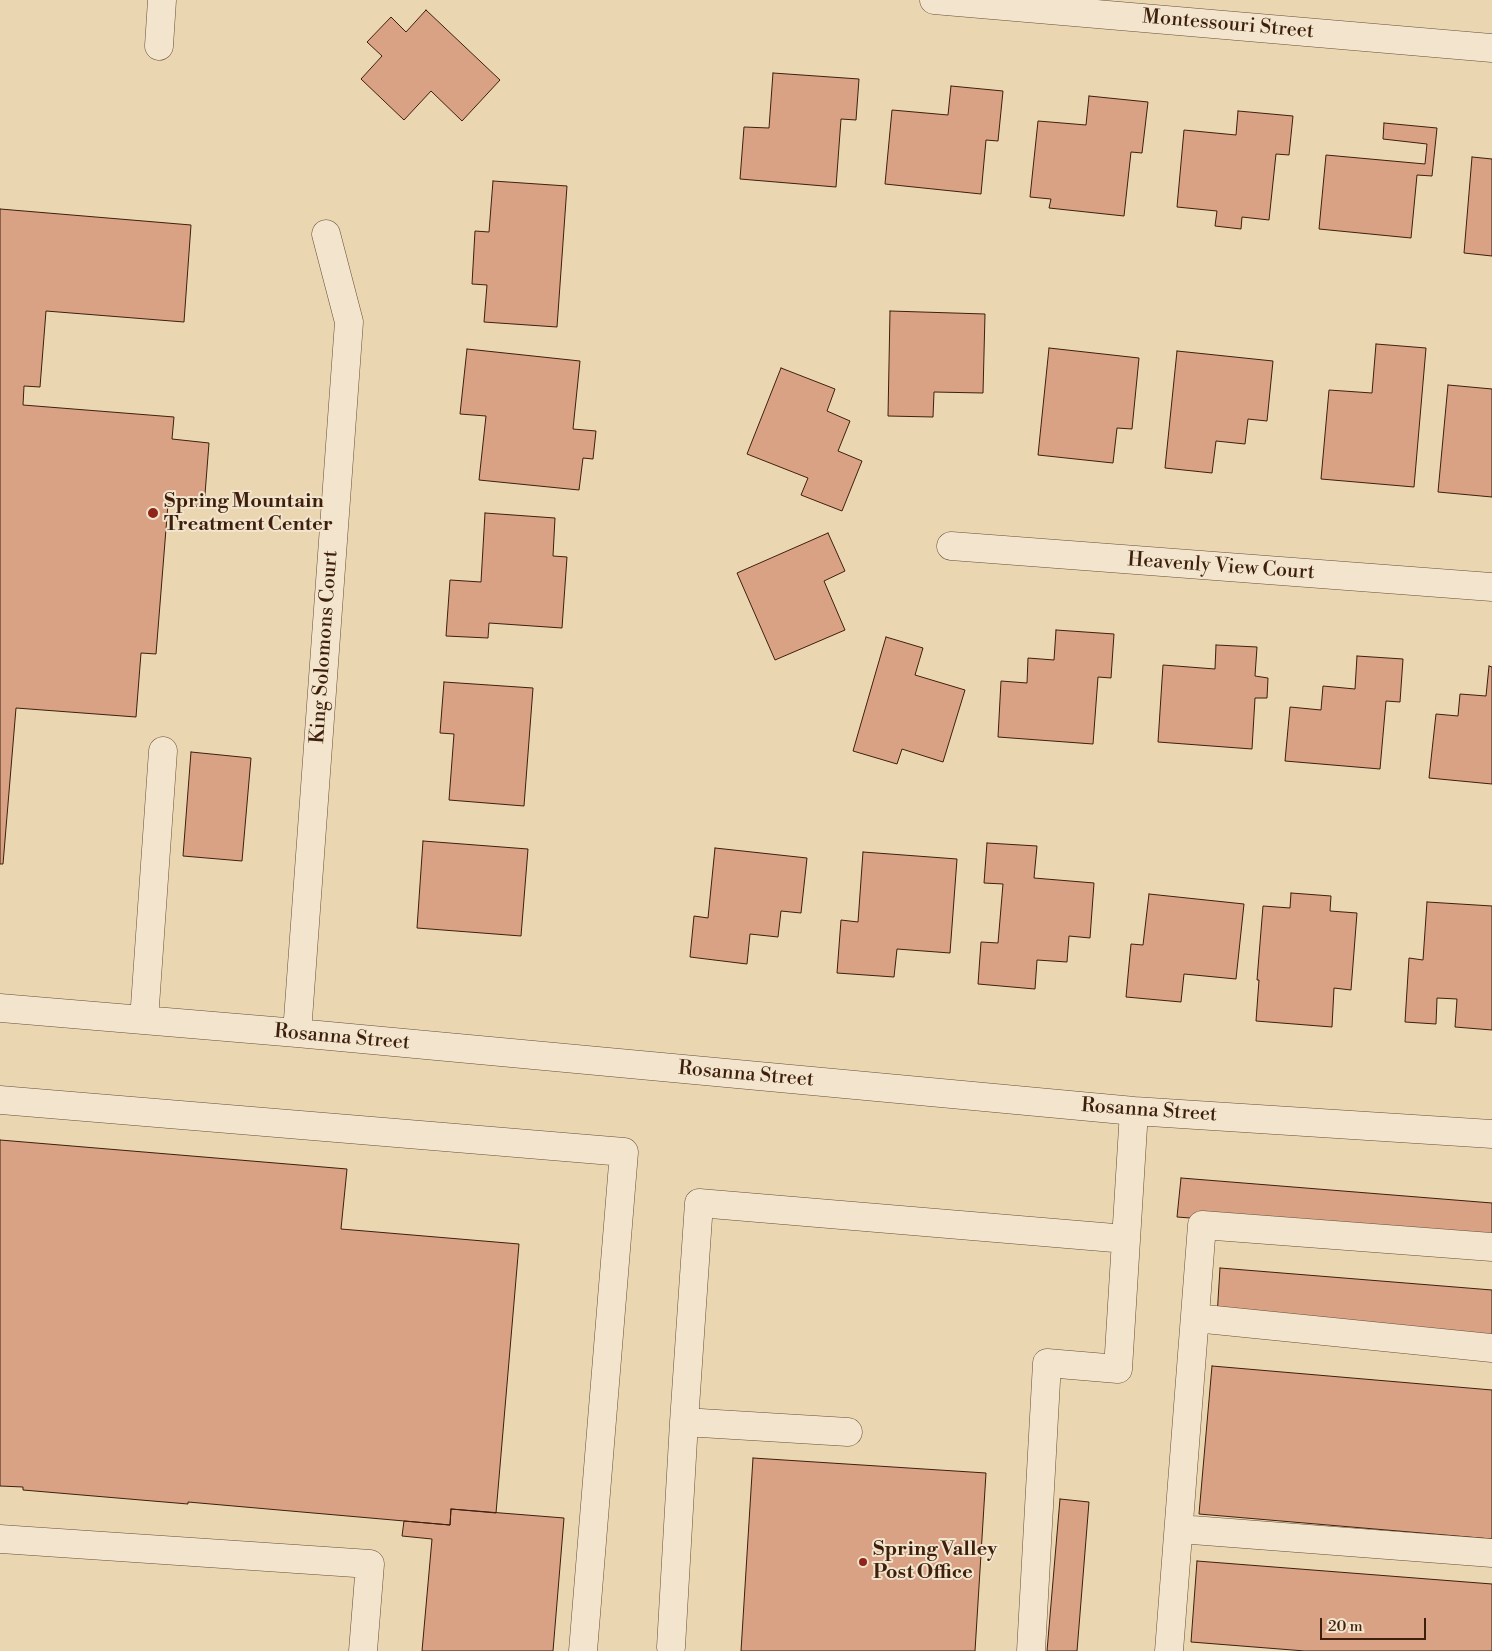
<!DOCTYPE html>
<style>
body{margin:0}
#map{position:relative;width:1492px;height:1651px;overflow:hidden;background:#ebd6b2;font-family:"Libre Bodoni",serif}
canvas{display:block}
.scale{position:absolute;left:1320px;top:1618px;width:106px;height:22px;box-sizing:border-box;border:2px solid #3d1f0c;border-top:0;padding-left:6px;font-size:15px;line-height:18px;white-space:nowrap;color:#3d1f0c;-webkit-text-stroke:4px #f2e4cd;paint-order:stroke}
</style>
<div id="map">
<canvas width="1492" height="1651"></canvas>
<div class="scale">20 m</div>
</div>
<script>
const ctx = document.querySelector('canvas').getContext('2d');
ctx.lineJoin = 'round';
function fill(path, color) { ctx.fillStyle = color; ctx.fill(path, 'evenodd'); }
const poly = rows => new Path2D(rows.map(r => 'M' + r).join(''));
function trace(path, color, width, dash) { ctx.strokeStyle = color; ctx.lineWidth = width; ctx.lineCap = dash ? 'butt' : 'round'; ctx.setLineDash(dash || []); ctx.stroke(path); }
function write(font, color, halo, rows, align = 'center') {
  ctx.font = font + ' "Libre Bodoni",serif'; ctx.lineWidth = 4; ctx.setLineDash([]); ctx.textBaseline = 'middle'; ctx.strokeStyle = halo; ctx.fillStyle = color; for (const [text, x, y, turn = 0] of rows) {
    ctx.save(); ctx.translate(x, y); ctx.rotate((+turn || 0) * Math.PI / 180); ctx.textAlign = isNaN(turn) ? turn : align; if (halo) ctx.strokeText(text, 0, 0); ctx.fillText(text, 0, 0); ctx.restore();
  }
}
const building = poly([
 [426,10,500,80,462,121,431,91,404,120,361,79,382,56,367,42,391,17,406,32,426,10],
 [773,73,859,79,856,120,841,119,836,187,740,179,744,127,769,128,773,73],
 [951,86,1003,91,998,141,986,140,981,194,885,184,892,110,948,115,951,86],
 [1089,96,1148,102,1142,153,1131,152,1124,216,1049,208,1051,199,1030,197,1038,121,1086,125,1089,96],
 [1238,111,1293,116,1289,155,1276,154,1269,220,1242,217,1241,229,1215,226,1217,211,1177,207,1184,130,1236,135,1238,111],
 [1384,123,1437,128,1432,176,1417,175,1411,238,1319,229,1326,155,1425,164,1427,144,1383,139,1384,123],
 [1472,157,1492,159,1492,256,1464,253,1472,157],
 [493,181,567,186,557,327,484,322,487,285,472,284,475,231,489,232,493,181],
 [0,209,191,225,184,322,46,311,40,387,24,386,23,405,174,417,172,439,209,443,204,507,168,504,156,654,141,653,136,717,16,708,3,864,0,864,0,209],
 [890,311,985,314,983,393,934,392,933,417,888,416,890,311],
 [1376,344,1426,348,1414,487,1321,479,1329,390,1372,393,1376,344],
 [1049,348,1139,358,1132,429,1117,428,1113,463,1038,455,1049,348],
 [467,349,580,361,573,429,596,431,593,459,583,458,579,490,479,480,486,416,460,414,467,349],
 [1177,351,1273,361,1267,421,1248,419,1245,444,1216,441,1212,473,1165,468,1177,351],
 [781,368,835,389,827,411,850,421,838,451,862,461,842,511,801,495,808,478,747,454,781,368],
 [1448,385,1492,389,1492,497,1438,492,1448,385],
 [485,513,555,518,553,556,567,557,562,628,489,623,488,638,446,636,450,580,481,582,485,513],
 [828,533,845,571,824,581,845,630,775,660,737,573,828,533],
 [1056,630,1114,634,1111,678,1098,677,1093,744,998,737,1001,681,1027,683,1028,658,1054,660,1056,630],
 [886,637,923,648,915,675,965,690,943,762,902,749,897,764,853,751,886,637],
 [1216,645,1257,647,1255,676,1268,678,1267,698,1255,698,1252,749,1158,742,1163,665,1215,669,1216,645],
 [1357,656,1403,659,1400,702,1386,701,1380,769,1285,761,1290,707,1321,710,1323,686,1355,689,1357,656],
 [1489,666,1492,667,1492,784,1429,778,1436,714,1458,716,1460,694,1486,696,1489,666],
 [444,682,533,688,524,806,449,800,454,734,440,733,444,682],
 [191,752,251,758,242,861,183,856,191,752],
 [423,841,528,849,521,936,417,928,423,841],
 [987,843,1037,846,1034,878,1094,883,1090,938,1069,936,1067,962,1037,960,1035,989,978,984,981,942,998,943,1003,884,984,883,987,843],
 [715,848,807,858,801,913,781,911,778,937,750,934,747,964,690,957,694,916,708,918,715,848],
 [863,852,957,859,950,953,897,949,894,977,837,973,841,920,858,922,863,852],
 [1291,893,1331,896,1330,911,1357,913,1351,990,1334,988,1332,1027,1256,1021,1259,980,1257,980,1263,906,1290,908,1291,893],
 [1149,894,1244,904,1236,979,1184,974,1181,1002,1126,997,1131,944,1143,945,1149,894],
 [1427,902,1492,906,1492,1030,1455,1027,1457,999,1437,998,1436,1024,1405,1022,1409,958,1423,960,1427,902],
 [0,1140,347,1169,341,1229,519,1244,496,1513,451,1509,450,1525,188,1502,188,1504,23,1490,23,1487,0,1486,0,1140],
 [1181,1178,1492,1203,1492,1241,1177,1217,1181,1178],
 [1220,1268,1492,1290,1492,1339,1217,1317,1220,1268],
 [1212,1366,1492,1390,1492,1539,1199,1514,1212,1366],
 [753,1458,986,1473,975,1651,741,1651,753,1458],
 [1060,1499,1089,1502,1077,1651,1047,1651,1060,1499],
 [451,1509,564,1518,553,1651,422,1651,432,1539,402,1536,404,1521,450,1525,451,1509],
 [1197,1561,1492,1584,1492,1651,1305,1651,1191,1642,1197,1561]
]);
const minor = poly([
 [934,0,1492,48],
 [159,46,162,0],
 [951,546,1492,587],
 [0,1008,297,1033,1134,1111,1492,1134],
 [144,1020,163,751],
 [297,1033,349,322,326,234],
 [0,1100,624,1152,583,1651],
 [1195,1318,1492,1348],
 [848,1432,684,1422,699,1203,1126,1239],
 [1179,1529,1492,1553],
 [0,1539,370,1564,363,1651],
 [671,1647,684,1422],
 [1031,1651,1047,1363,1118,1369,1134,1111],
 [1169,1651,1202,1225,1492,1247]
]);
const markers = [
 [153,513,6,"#8f2418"],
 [863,1562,5,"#8f2418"]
];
const streetNames = [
 ["Montessouri Street",1228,25,5],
 ["Heavenly View Court",1221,567,4],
 ["King Solomons Court",325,647,-86],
 ["Rosanna Street",342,1038,5],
 ["Rosanna Street",746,1075,5],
 ["Rosanna Street",1149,1111,4]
];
const poiNames = [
 ["Spring Mountain",164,502],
 ["Treatment Center",164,525],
 ["Spring Valley",873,1550],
 ["Post Office",873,1573]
];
fill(building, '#d9a285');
trace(building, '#3d1f0c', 1);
trace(minor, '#684d36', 29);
trace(minor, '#f2e4cd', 28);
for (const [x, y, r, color] of markers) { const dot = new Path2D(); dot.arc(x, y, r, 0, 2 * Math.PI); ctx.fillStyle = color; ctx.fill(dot); trace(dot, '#f2e4cd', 2); }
write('20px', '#3d1f0c', '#f2e4cd', streetNames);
write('bold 20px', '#3d1f0c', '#f2e4cd', poiNames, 'left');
</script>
